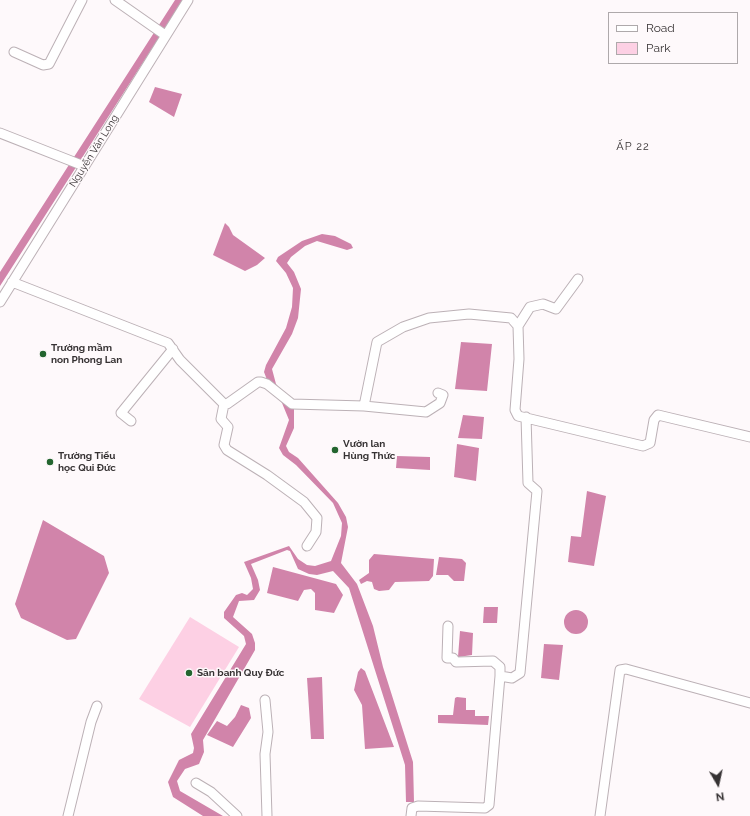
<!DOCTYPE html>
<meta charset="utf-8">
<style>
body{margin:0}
#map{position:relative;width:750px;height:816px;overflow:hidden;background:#fef9fb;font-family:Raleway,sans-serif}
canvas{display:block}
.legend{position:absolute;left:608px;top:12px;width:130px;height:52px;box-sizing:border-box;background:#fef9fb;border:1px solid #aea9ab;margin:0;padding:5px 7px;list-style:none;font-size:12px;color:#363233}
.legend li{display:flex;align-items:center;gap:8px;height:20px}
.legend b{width:20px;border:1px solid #aea9ab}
.north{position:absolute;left:698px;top:764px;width:40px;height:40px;-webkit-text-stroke:3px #fef9fb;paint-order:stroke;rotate:171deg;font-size:11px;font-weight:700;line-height:16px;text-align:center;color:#363233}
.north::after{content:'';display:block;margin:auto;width:14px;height:18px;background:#363233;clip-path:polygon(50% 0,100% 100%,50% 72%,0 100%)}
</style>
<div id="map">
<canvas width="750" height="816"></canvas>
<ul class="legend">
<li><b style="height:5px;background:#fff"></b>Road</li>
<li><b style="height:11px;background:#fdd0e4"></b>Park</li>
</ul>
<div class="north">N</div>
</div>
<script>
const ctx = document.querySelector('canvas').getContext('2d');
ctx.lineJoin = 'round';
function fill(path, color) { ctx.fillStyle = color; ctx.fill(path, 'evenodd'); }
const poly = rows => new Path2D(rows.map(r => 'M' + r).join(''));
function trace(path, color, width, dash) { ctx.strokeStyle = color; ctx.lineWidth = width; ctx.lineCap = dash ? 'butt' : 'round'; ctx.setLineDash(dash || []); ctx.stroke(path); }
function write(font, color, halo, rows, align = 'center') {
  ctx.font = font + ' Raleway,sans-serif'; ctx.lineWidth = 3; ctx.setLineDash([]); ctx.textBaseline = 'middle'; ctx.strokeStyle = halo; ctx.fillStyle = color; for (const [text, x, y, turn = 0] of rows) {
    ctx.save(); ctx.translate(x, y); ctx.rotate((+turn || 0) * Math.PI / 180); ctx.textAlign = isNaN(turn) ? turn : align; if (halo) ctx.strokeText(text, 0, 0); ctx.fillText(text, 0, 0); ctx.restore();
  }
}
const green = poly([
 [190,617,239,647,190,727,139,699]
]);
const water = poly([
 [175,0,183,0,0,286,0,272],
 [155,87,182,94,174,117,149,102],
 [225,223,229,227,233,235,265,258,257,265,245,271,213,255],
 [322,234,335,236,351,244,353,248,347,250,317,241,305,246,291,257,287,263,294,272,301,289,298,318,292,334,272,369,276,384,294,408,294,428,286,446,289,452,298,458,338,503,346,517,348,527,341,563,357,584,373,626,383,667,413,762,414,802,406,802,405,765,349,588,333,571,317,575,309,574,298,569,290,551,287,550,251,564,258,580,260,590,254,600,239,601,233,617,252,634,255,643,255,650,203,740,204,752,199,764,185,769,177,781,180,791,223,816,203,816,173,797,168,782,179,760,193,753,194,748,191,734,246,644,244,636,224,618,224,612,236,595,242,593,247,595,253,589,251,578,244,562,289,546,298,559,307,565,315,566,331,561,341,536,342,523,333,503,296,465,283,455,279,448,289,420,282,403,269,385,264,372,266,365,286,328,292,307,293,288,286,273,276,261,278,257,302,241],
 [461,342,492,344,487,391,455,389],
 [463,415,484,417,482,439,458,438],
 [457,444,479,448,476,481,454,477],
 [397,456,430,457,430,470,396,468],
 [587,491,606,496,594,566,568,562,571,536,581,537],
 [43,520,104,556,109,573,76,639,67,640,21,618,15,604],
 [374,554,434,559,433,576,429,581,395,582,389,590,379,591,374,589,372,582,367,581,361,584,359,580,369,573,369,560],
 [439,557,462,559,466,563,464,581,454,581,448,575,436,575],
 [273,567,336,584,343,595,334,613,315,610,315,593,311,589,304,590,298,601,267,593],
 [484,607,498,607,497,623,483,623],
 '564 622a12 12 0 1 1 24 0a12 12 0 1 1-24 0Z',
 [460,631,473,633,472,655,458,657],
 [544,644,563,645,559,680,541,678],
 [361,668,365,671,394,747,365,749,362,705,354,690,358,672],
 [322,677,324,739,311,739,307,678],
 [457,697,466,698,466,710,475,710,475,716,489,716,488,725,438,723,438,715,453,715,455,698],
 [241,705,249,708,251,718,233,747,207,735,217,721,227,726,235,717]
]);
const minor = poly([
 [115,0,165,35],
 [14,52,43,65,49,64,82,0],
 [0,133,84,166],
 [12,282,168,343,180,360,224,404,227,404,258,382,261,382,267,384,292,404,364,406,426,412,440,403,443,395,438,393],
 [0,302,188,0],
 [518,326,530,307,543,304,556,309,578,279],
 [224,404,221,419,228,427,224,445,227,450,267,475,304,502,317,518,316,532,307,546],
 [364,406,377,342,403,327,429,318,469,314,511,318,518,326,519,359,515,410,518,416,643,446,650,443,654,420,658,415,750,437],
 [131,421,121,413,173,349],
 [448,626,447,658,453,658,456,662,493,661,500,667,500,676],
 [265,700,268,732,265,754,267,816],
 [196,783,211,792,237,816],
 [68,816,91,722,97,706],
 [411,816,412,808,418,806,485,808,489,805,500,676,512,678,520,673,537,491,528,483,526,417],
 [600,816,620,670,626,669,750,703]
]);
const markers = [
 [43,354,4,"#23652f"],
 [335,450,4,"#23652f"],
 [50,462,4,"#23652f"],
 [189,673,4,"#23652f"]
];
const streetNames = [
 ["Nguyễn Văn Long",94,151,-58]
];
const poiNames = [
 ["Trường mầm",51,348],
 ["non Phong Lan",51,360],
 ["Vườn lan",343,444],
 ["Hùng Thức",343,456],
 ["Trường Tiểu",58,456],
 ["học Qui Đức",58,468],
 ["Sân banh Quy Đức",197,673]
];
const neighbourhoodNames = [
 ["ẤP 22",633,147]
];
fill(green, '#fdd0e4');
fill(water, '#d184aa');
trace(minor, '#bcb1b6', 11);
trace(minor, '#fff', 9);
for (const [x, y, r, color] of markers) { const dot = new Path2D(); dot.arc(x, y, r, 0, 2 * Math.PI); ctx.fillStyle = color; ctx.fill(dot); trace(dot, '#fef9fb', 1.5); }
write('10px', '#363233', '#fef9fb', streetNames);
write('bold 10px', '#363233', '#fef9fb', poiNames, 'left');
ctx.letterSpacing = '1px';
write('11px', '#363233', '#fef9fb', neighbourhoodNames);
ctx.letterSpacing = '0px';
</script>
